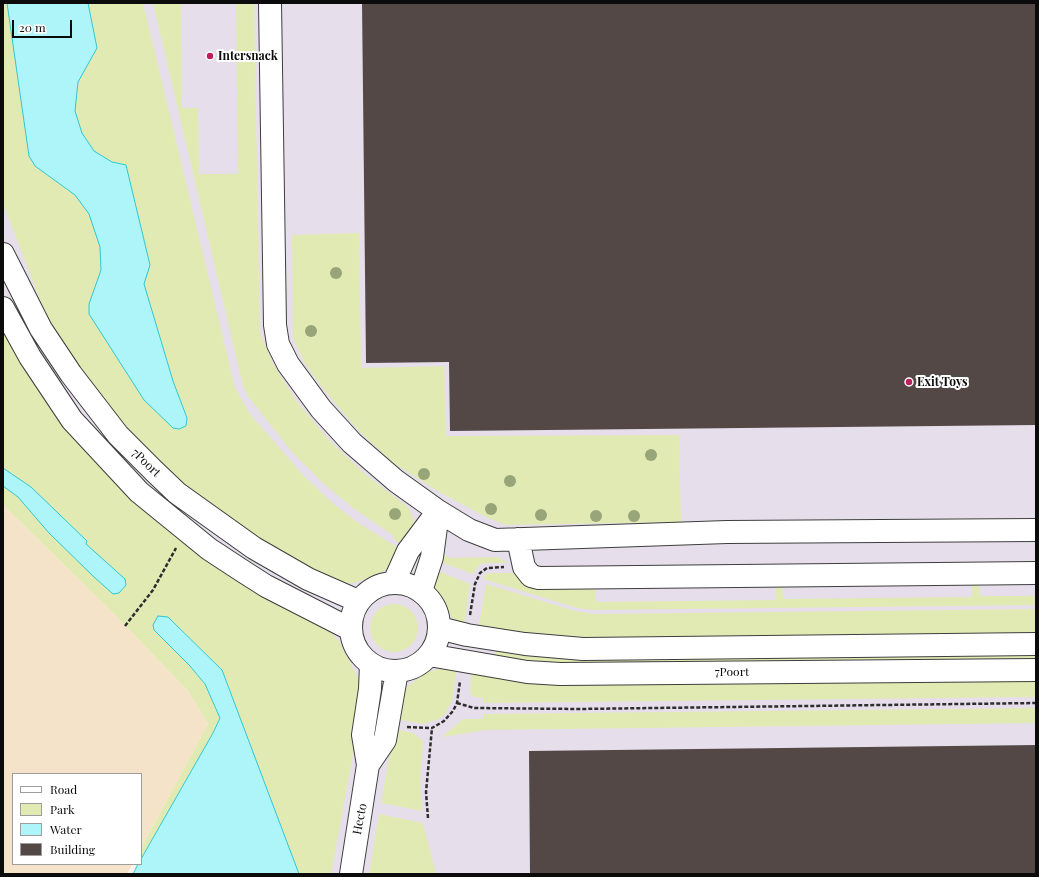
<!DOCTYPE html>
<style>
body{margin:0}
#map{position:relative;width:1039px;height:877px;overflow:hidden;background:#fff4ea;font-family:"Playfair Display",serif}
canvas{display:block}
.frame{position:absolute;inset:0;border:4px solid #0b0b0b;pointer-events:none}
.legend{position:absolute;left:12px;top:773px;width:130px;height:92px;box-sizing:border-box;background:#fff;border:1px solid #9d9d9d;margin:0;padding:5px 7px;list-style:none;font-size:12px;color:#0b0b0b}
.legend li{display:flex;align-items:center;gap:8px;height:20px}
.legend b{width:20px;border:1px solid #9d9d9d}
.scale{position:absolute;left:12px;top:20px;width:60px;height:18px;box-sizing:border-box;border:2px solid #0b0b0b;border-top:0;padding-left:5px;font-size:12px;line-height:14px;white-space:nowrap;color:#0b0b0b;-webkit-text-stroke:3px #fff;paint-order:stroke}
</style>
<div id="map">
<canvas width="1039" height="877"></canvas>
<div class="frame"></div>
<ul class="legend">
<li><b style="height:5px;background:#fff"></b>Road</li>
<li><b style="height:11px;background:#e2eab3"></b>Park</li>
<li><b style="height:11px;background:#adf5f8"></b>Water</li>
<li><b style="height:11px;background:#544847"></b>Building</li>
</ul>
<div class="scale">20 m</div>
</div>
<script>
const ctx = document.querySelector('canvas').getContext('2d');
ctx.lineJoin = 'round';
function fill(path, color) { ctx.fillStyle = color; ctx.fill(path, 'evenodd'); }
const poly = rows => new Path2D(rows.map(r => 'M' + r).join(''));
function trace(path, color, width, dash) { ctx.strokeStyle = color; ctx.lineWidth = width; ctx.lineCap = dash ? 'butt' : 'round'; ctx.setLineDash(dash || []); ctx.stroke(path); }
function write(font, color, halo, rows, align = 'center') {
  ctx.font = font + ' "Playfair Display",serif'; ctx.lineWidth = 4; ctx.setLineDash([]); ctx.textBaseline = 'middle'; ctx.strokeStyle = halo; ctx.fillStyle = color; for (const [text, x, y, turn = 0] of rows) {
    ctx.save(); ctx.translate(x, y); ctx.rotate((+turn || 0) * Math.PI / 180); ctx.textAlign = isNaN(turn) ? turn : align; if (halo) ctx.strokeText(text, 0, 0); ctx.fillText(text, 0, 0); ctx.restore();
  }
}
const industrial = poly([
 [3,3,1036,3,1036,874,150,874,249,686,3,439]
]);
const farmland = poly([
 [3,505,113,613,188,691,208,724,141,848,141,774,13,774,13,864,132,864,127,874,3,874]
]);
const green = poly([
 [3,3,143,3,235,388,250,414,302,474,330,501,357,522,402,550,394,561,383,572,355,583,343,583,332,581,246,537,147,457,60,343,40,300,3,203],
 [153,3,181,3,182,108,198,108,199,174,238,174,236,3,254,3,260,333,273,364,298,403,330,441,366,475,408,507,414,520,411,534,404,546,393,539,394,536,353,508,323,483,292,452,247,395,243,386],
 [359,233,361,368,444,366,446,436,679,435,681,522,506,525,488,518,439,492,392,462,358,430,324,390,305,364,293,338,292,235],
 [3,317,121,483,327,629,339,641,358,678,362,693,361,710,331,874,299,874,222,670,168,617,190,666,205,684,220,717,213,733,141,859,141,848,208,724,188,691,113,613,3,505],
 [442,554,451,558,498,557,508,563,485,563,479,565,473,574,438,561],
 [433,569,470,584,464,627,453,619,438,595,433,585],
 [486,573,513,573,521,582,540,587,585,589,596,587,596,602,776,600,776,585,782,585,783,599,972,597,972,582,979,582,980,596,1036,596,1036,605,595,610,577,608,483,579],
 [486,584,575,611,594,614,1036,609,1036,638,594,644,478,630],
 '370 628a24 24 0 1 1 48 0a24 24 0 1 1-48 0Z',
 [496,646,1036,650,1036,664,578,669,494,660],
 [447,667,457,667,452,701,445,714,439,719,423,724,395,719,403,693,408,686,427,672],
 [472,669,1036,676,1036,697,483,703,483,698,475,697,471,695,470,690],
 [1036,708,1036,723,485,730,442,737,463,719,483,719,483,714],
 [394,729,413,733,423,741,420,780,422,811,381,803],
 [379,814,423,823,436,874,369,874]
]);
const water = poly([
 [7,3,88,3,97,48,78,82,75,111,82,133,94,151,112,162,126,165,150,265,144,284,173,381,187,418,186,426,179,429,173,428,144,400,89,314,89,304,101,270,100,247,89,214,75,195,35,166,29,156,7,3],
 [3,468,31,487,87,541,86,544,125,579,126,585,119,593,113,594,94,577,49,533,18,497,3,486,3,468],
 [158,616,168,617,222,670,299,874,133,874,138,864,141,864,141,859,213,733,220,718,205,684,190,666,154,630,153,625,158,616]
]);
const building = poly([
 [362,3,1036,3,1036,425,450,431,449,362,366,363],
 [1036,745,1036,874,530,874,529,751]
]);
const path = poly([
 [470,615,475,584,480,573,487,568,504,567],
 [125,626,153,590,176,548],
 [457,703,474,708,578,709,1036,703],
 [407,727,432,728,444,721,453,711,457,703,460,681],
 [428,818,426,792,432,728]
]);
const minor = poly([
 [270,3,275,325,278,344,288,364,321,409,352,443,396,481,438,511,469,530,495,540,727,532,1036,530],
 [3,254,41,329,71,374,118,435,154,471,177,493,254,548,308,579,358,601],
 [3,308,30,357,72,420,139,492,209,549,241,570,266,586,350,629],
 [518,539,524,567,531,576,539,578,1036,573],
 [394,582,408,551,438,511],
 '351 627a44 44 0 1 1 88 0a44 44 0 1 1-88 0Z',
 [421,591,432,557,438,512],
 [439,628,467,635,525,644,583,649,1036,644],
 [429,655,527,672,560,674,1036,670],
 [368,765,385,740,397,671],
 [351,874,368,765,363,735,370,689,371,664]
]);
const trees = [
 [336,273],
 [311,331],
 [651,455],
 [424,474],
 [510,481],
 [491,509],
 [395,514],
 [541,515],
 [596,516],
 [634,516]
];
const markers = [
 [210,56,4,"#bf205d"],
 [909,382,4,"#bf205d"]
];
const poiNames = [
 ["Intersnack",218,56],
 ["Exit Toys",917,382]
];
const streetNames = [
 ["7Poort",146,463,44],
 ["7Poort",732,672],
 ["Hecto",360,819,-79]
];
fill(industrial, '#e6dfeb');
fill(farmland, '#f5e3c9');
fill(green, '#e2eab3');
fill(water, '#adf5f8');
trace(water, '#31c8d1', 1);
fill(building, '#544847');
trace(minor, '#3e3e3e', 24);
trace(path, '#2d2d2d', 2.5, [4, 2]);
trace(minor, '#fff', 22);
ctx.fillStyle = '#98a578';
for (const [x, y] of trees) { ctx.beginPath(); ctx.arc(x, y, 6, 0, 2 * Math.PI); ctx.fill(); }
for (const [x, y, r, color] of markers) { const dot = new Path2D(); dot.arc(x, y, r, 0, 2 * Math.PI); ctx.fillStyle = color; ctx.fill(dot); trace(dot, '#fff', 1.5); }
write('bold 12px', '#0b0b0b', '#fff', poiNames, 'left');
write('12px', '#0b0b0b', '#fff', streetNames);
</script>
